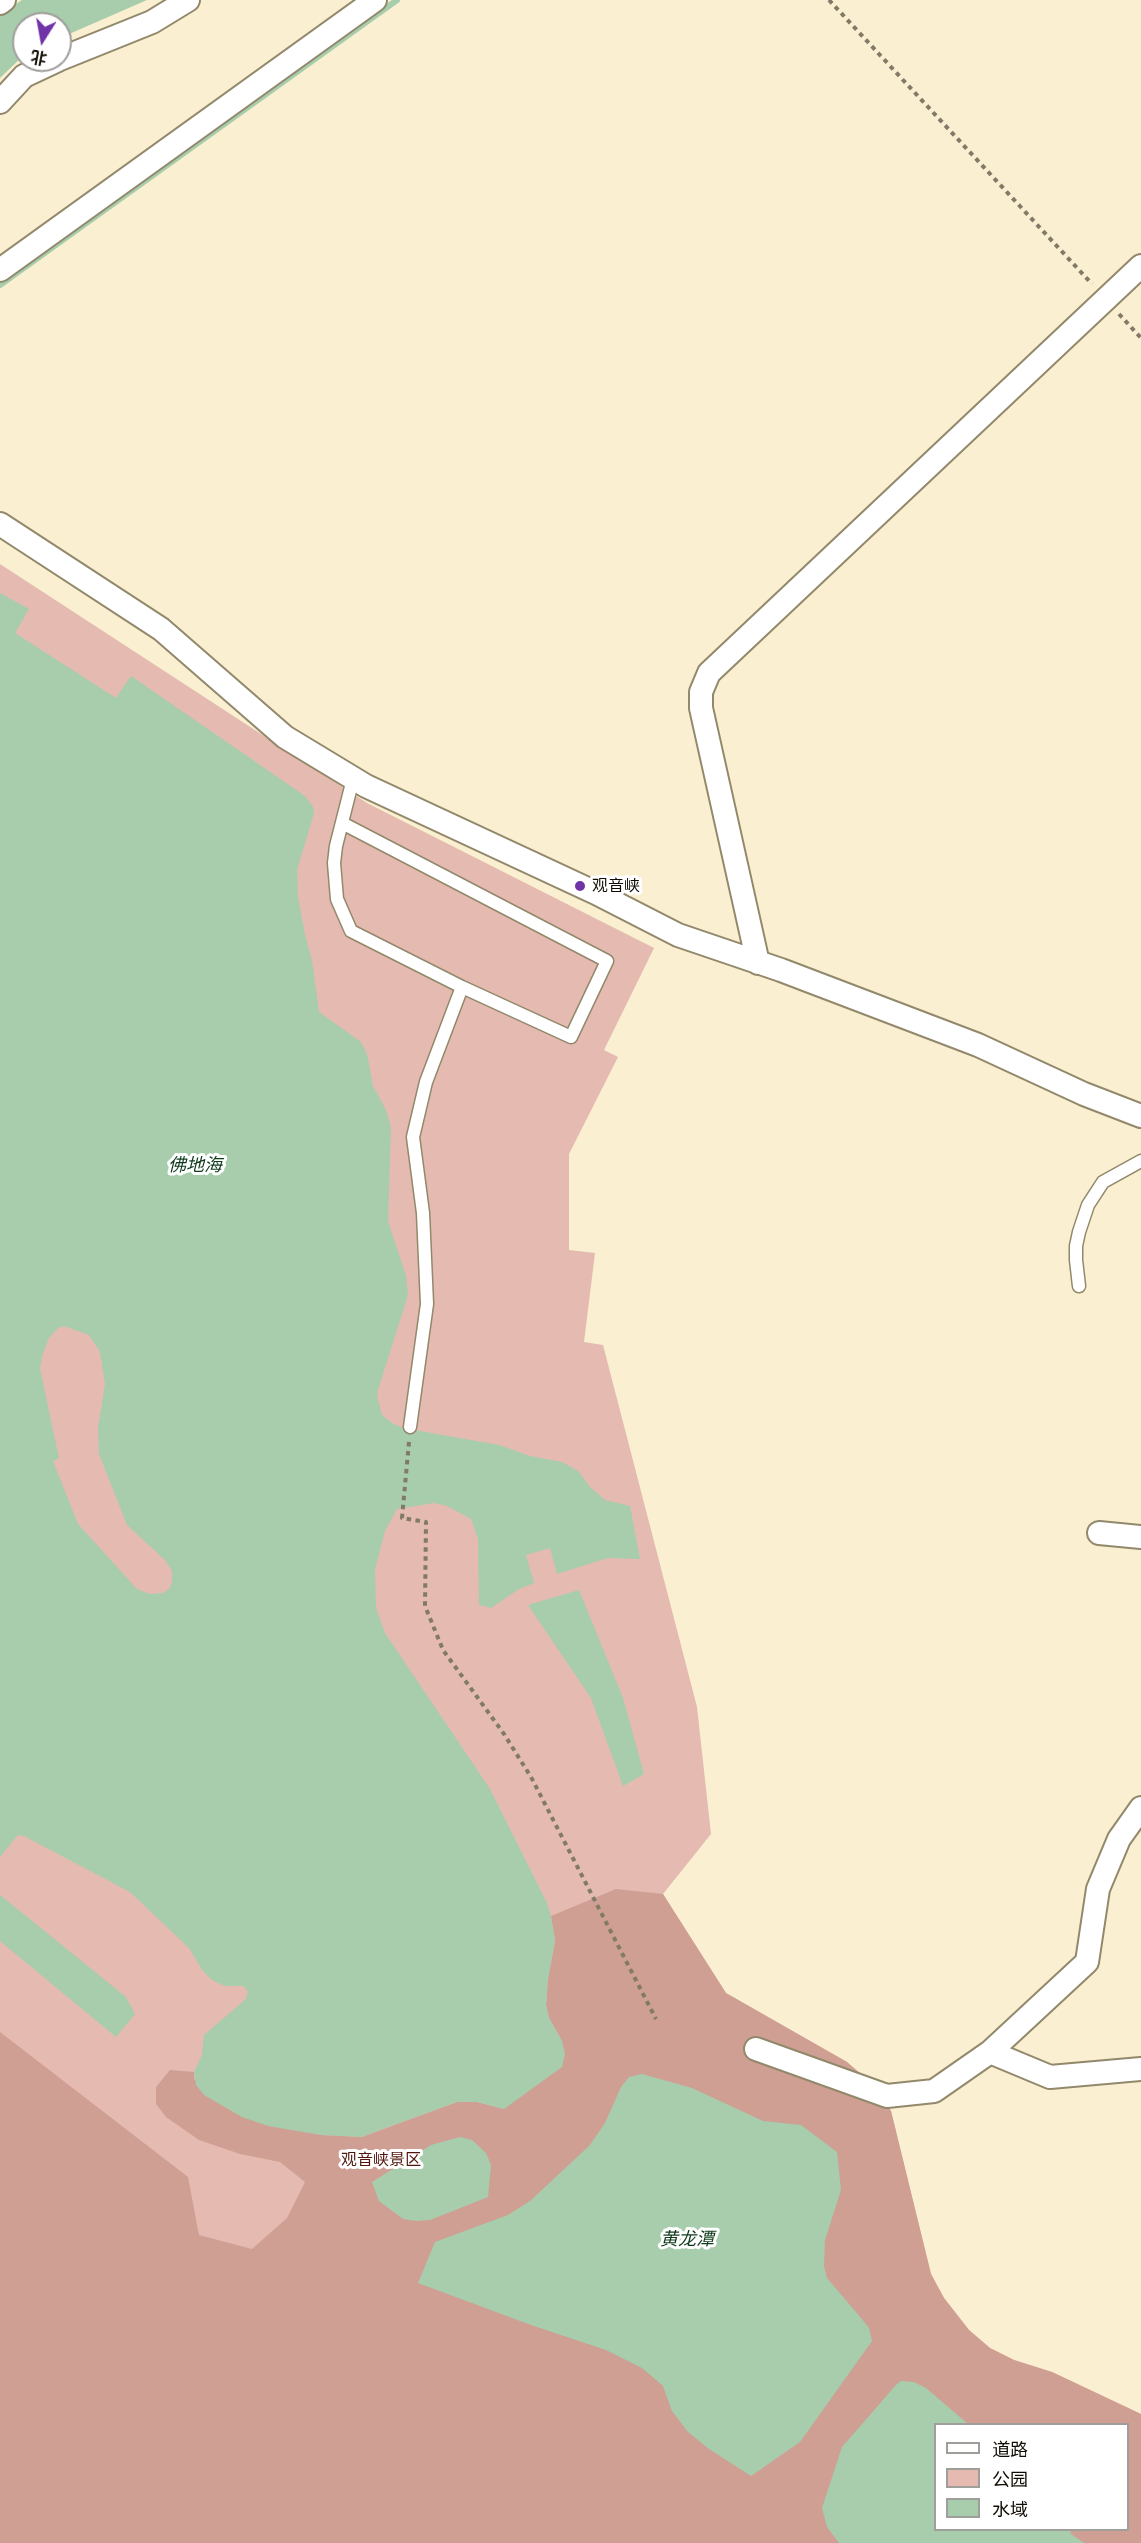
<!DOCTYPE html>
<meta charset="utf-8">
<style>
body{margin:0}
#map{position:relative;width:1141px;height:2543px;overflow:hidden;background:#faefd0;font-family:Commissioner,"Noto Sans SC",sans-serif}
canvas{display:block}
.legend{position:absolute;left:934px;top:2423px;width:195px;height:108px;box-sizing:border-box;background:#fff;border:2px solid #a09e9b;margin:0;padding:8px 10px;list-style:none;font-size:18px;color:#110d04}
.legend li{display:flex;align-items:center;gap:12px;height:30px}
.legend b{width:30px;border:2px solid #a09e9b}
.north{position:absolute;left:12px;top:12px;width:60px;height:60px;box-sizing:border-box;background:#fff;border:2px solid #a09e9b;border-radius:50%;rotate:191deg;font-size:16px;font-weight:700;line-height:24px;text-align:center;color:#110d04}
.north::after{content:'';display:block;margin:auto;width:21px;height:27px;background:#7133a8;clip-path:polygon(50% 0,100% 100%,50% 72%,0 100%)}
</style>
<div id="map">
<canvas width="1141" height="2543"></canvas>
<ul class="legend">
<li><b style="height:8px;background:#fff"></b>道路</li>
<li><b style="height:16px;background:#e4bab1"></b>公园</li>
<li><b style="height:16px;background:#a7cdac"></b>水域</li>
</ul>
<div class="north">北</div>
</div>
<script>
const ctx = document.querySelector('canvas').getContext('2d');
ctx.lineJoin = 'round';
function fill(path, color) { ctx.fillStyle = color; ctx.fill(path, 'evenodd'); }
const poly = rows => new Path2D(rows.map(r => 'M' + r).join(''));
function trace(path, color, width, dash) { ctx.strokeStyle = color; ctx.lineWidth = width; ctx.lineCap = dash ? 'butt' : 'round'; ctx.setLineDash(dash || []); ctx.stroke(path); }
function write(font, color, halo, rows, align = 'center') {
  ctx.font = font + ' Commissioner,"Noto Sans SC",sans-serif'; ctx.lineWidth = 6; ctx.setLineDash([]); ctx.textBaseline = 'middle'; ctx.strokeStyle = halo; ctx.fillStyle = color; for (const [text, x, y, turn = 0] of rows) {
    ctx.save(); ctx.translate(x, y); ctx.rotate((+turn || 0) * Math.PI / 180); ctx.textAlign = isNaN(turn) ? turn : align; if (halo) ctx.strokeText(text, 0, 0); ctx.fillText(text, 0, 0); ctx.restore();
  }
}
const green = poly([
 [0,564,367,803,654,948,604,1050,618,1057,569,1154,569,1250,595,1253,584,1342,603,1345,697,1707,711,1834,663,1894,726,1993,847,2062,891,2111,931,2274,944,2298,969,2330,990,2348,1014,2360,1052,2372,1141,2414,1141,2543,0,2543],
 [936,2424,1128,2424,1128,2530,936,2530]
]);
const forest = poly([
 [616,1889,663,1894,726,1993,847,2062,867,2079,884,2100,891,2111,931,2274,944,2298,969,2330,990,2348,1014,2360,1052,2372,1141,2414,1141,2543,0,2543,0,2032,188,2177,199,2235,252,2249,287,2218,305,2182,280,2162,240,2154,199,2140,166,2117,156,2104,156,2087,170,2070,194,2072,194,2079,295,2129,321,2135,362,2137,457,2102,477,2102,504,2109,562,2041,549,2018,546,2005,548,1979,555,1941,551,1916],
 [936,2424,1128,2424,1128,2530,936,2530]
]);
const water = poly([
 [22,0,147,0,60,38,60,24,24,24,24,55,0,78,0,14],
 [0,593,29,609,15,633,116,698,131,676,305,796,313,807,314,813,297,870,298,897,305,935,312,960,319,1012,361,1042,367,1054,373,1086,386,1110,391,1128,388,1221,406,1276,408,1295,378,1390,377,1396,382,1415,392,1423,403,1428,499,1445,530,1456,562,1462,578,1471,590,1487,605,1500,630,1506,640,1559,608,1558,557,1574,550,1548,526,1555,534,1583,519,1589,491,1608,479,1605,478,1539,471,1519,447,1506,434,1503,397,1509,385,1531,375,1569,376,1608,385,1633,490,1789,547,1903,551,1916,555,1941,548,1979,546,2005,549,2018,562,2041,565,2054,562,2067,504,2109,477,2102,457,2102,361,2137,321,2135,268,2126,242,2117,204,2095,196,2085,194,2072,202,2055,204,2035,246,1999,248,1992,244,1986,225,1986,212,1980,203,1971,189,1948,130,1892,24,1836,18,1835,0,1857],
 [64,1326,89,1335,100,1352,105,1384,98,1428,99,1454,127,1525,165,1560,172,1571,172,1583,169,1589,163,1593,150,1594,137,1589,78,1524,53,1461,59,1458,40,1369,42,1356,49,1338,58,1328],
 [579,1590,623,1698,644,1774,623,1786,591,1698,528,1605],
 [0,1895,126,1997,135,2014,116,2037,0,1941],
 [642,2074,692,2088,763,2121,801,2125,837,2152,841,2190,825,2240,824,2266,827,2278,861,2318,869,2328,872,2341,800,2442,751,2476,709,2449,688,2432,672,2411,663,2386,642,2368,606,2350,531,2325,418,2283,435,2242,508,2215,530,2201,590,2145,605,2123,621,2087,629,2077],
 [460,2137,472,2140,486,2153,491,2165,488,2197,430,2220,416,2221,403,2219,379,2201,372,2182,431,2145],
 [901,2381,914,2382,926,2388,968,2424,936,2424,936,2530,1070,2530,1071,2534,1084,2543,839,2543,827,2527,822,2508,842,2447,896,2385]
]);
const stream = poly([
 [0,285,397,0]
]);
const path = poly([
 [829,0,1092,284],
 [1119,314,1141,338],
 [409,1442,402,1518,426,1522,425,1606,443,1650,504,1734,531,1777,656,2019]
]);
const lane = poly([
 [342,823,607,961,571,1037,462,987,351,931,337,899,334,863,336,846,353,779],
 [1079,1286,1076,1260,1076,1246,1079,1232,1088,1205,1103,1182,1141,1161],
 [410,1427,427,1304,423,1213,413,1137,426,1082,462,987]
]);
const street = poly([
 [0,3,4,0],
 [60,59,152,22,188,0],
 [0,102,24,76,58,60],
 [0,270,375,0],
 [0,524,161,629,285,737,366,786,596,893,678,935,781,970,978,1045,1084,1094,1141,1116],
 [758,963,701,708,701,692,709,673,1141,266],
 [1099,1533,1141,1537],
 [756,2049,887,2096,934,2091,990,2052,1087,1962,1098,1889,1119,1839,1141,1808],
 [990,2052,1050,2077,1141,2069]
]);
const markers = [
 [580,886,6,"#7133a8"]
];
const poiNames = [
 ["观音峡",592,886]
];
const parkNames = [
 ["观音峡景区",381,2160]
];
const waterNames = [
 ["佛地海",195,1165],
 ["黄龙潭",687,2239]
];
fill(green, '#e4bab1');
fill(forest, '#cf9f94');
fill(water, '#a7cdac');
trace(stream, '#a7cdac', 6);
trace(lane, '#92886b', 15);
trace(street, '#92886b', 26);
trace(path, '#817a66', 4, [4.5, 4.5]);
trace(lane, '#fff', 12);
trace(street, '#fff', 22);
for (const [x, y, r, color] of markers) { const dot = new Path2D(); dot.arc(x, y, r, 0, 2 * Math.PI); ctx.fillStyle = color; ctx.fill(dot); trace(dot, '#fff', 2); }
write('16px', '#110d04', '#fff', poiNames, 'left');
write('16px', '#51160b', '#fff', parkNames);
write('italic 18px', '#0e3a1b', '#fff', waterNames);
</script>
